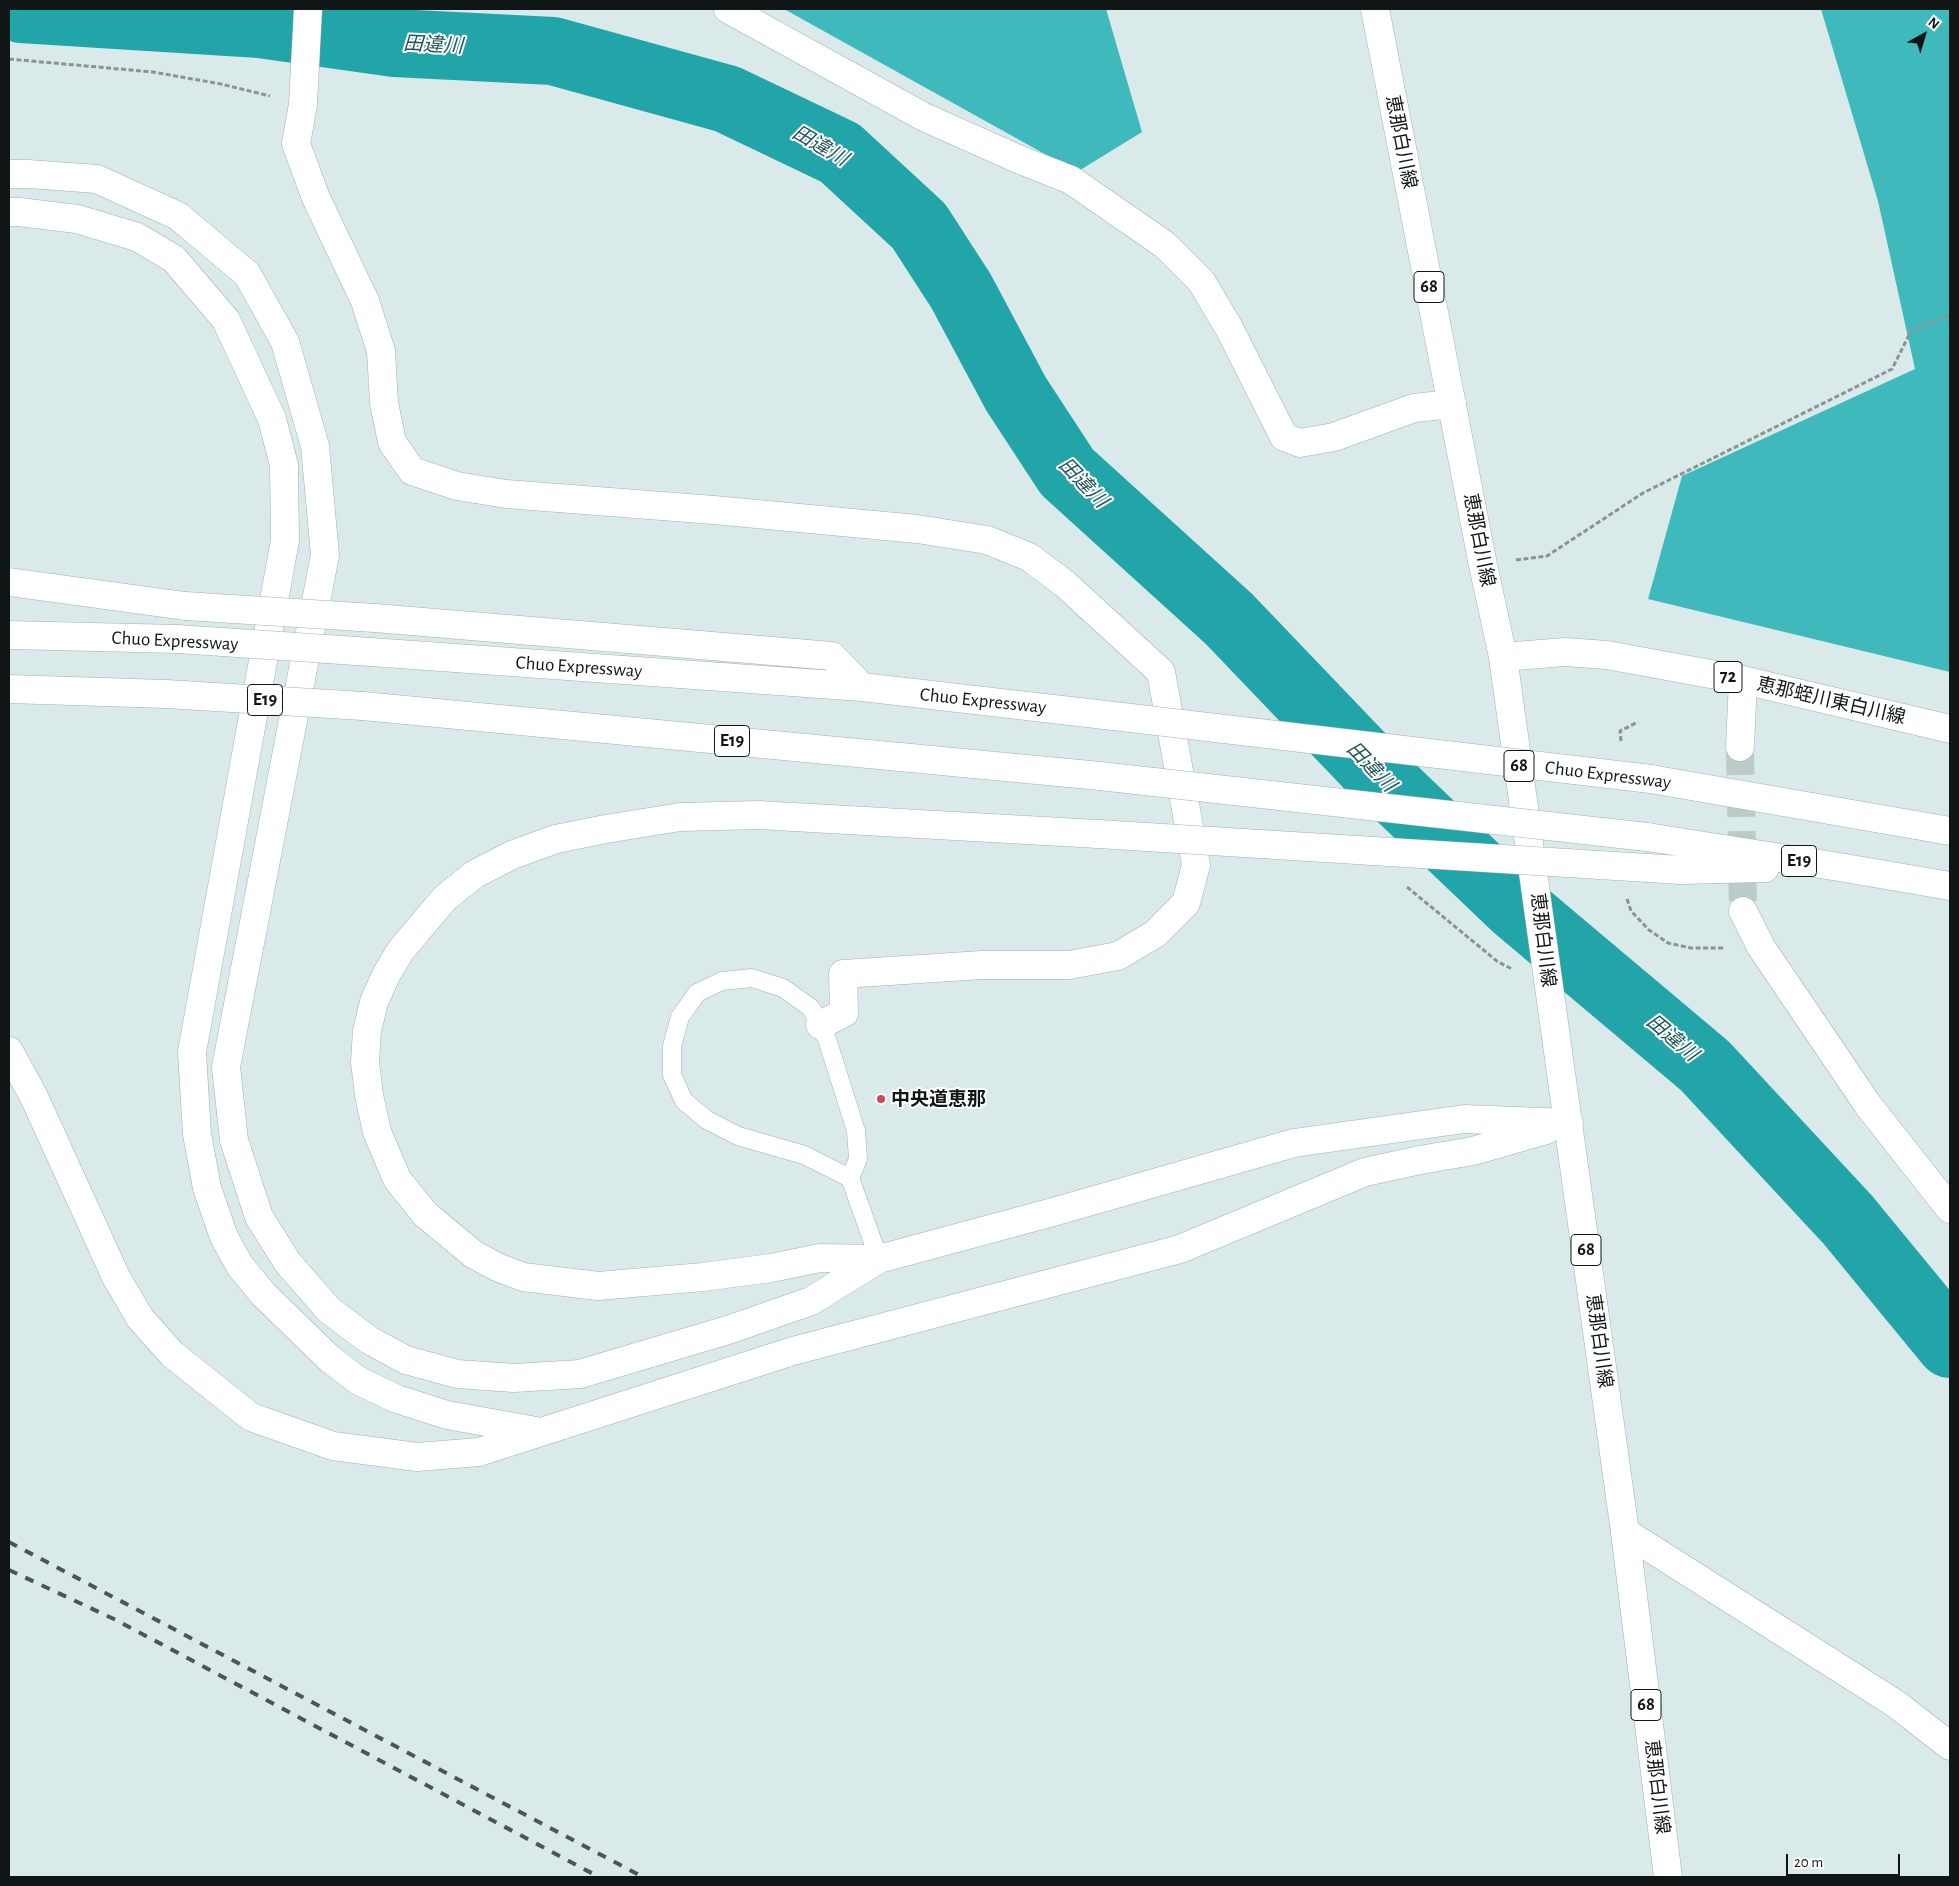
<!DOCTYPE html>
<meta charset="utf-8">
<style>
body{margin:0}
#map{position:relative;width:1959px;height:1886px;overflow:hidden;background:#daeaea;font-family:"Alegreya Sans",sans-serif}
canvas{display:block}
.frame{position:absolute;inset:0;border:10px solid #101616;pointer-events:none}
.north{position:absolute;left:1899px;top:10px;width:50px;height:50px;-webkit-text-stroke:4px #fff;paint-order:stroke;rotate:39deg;font-size:14px;font-weight:700;line-height:20px;text-align:center;color:#101616}
.north::after{content:'';display:block;margin:auto;width:18px;height:22px;background:#101616;clip-path:polygon(50% 0,100% 100%,50% 72%,0 100%)}
.scale{position:absolute;left:1786px;top:1854px;width:114px;height:22px;box-sizing:border-box;border:2px solid #101616;border-top:0;padding-left:6px;font-size:15px;line-height:18px;white-space:nowrap;color:#101616;-webkit-text-stroke:4px #fff;paint-order:stroke}
</style>
<div id="map">
<canvas width="1959" height="1886"></canvas>
<div class="frame"></div>
<div class="north">N</div>
<div class="scale">20 m</div>
</div>
<script>
const ctx = document.querySelector('canvas').getContext('2d');
ctx.lineJoin = 'round';
function fill(path, color) { ctx.fillStyle = color; ctx.fill(path, 'evenodd'); }
const poly = rows => new Path2D(rows.map(r => 'M' + r).join(''));
function trace(path, color, width, dash) { ctx.strokeStyle = color; ctx.lineWidth = width; ctx.lineCap = dash ? 'butt' : 'round'; ctx.setLineDash(dash || []); ctx.stroke(path); }
function write(font, color, halo, rows, align = 'center') {
  ctx.font = font + ' "Alegreya Sans","Noto Sans JP",sans-serif'; ctx.lineWidth = 4; ctx.setLineDash([]); ctx.textBaseline = 'middle'; ctx.strokeStyle = halo; ctx.fillStyle = color; for (const [text, x, y, turn = 0] of rows) {
    ctx.save(); ctx.translate(x, y); ctx.rotate((+turn || 0) * Math.PI / 180); ctx.textAlign = isNaN(turn) ? turn : align; if (halo) ctx.strokeText(text, 0, 0); ctx.fillText(text, 0, 0); ctx.restore();
  }
}
const forest = poly([
 [784,9,1106,9,1142,132,1077,172],
 [1821,9,1950,9,1950,672,1648,599,1682,476,1915,369,1878,201]
]);
const river = poly([
 [21,9,260,24,395,43,553,51,727,99,840,153,919,226,961,291,1016,394,1067,472,1229,619,1384,781,1515,906,1705,1066,1848,1220,1950,1344]
]);
const streetTunnel = poly([
 [1740,747,1743,911]
]);
const path = poly([
 [9,59,153,72,221,84,270,96],
 [1516,560,1547,556,1643,493,1892,369,1911,331,1950,315],
 [1621,741,1620,731,1638,722],
 [1407,887,1498,962,1512,969],
 [1627,899,1631,911,1649,930,1668,943,1691,948,1725,948]
]);
const lane = poly([
 [850,1178,858,1159,856,1131,827,1039,811,1008,783,988,752,978,722,981,697,993,680,1017,672,1046,672,1075,684,1101,707,1120,738,1136,804,1155,850,1178,879,1259]
]);
const street = poly([
 [308,9,303,104,296,144,316,198,365,301,381,351,384,403,392,442,412,471,457,486,506,494,714,510,917,529,987,540,1029,557,1065,584,1161,672,1196,865,1186,903,1155,934,1118,956,1069,965,982,965,843,974,844,1013,820,1025],
 [728,9,924,117,1018,159,1071,180,1165,245,1201,281,1229,328,1284,437,1300,443,1334,437,1414,408,1452,404],
 [1740,747,1743,680],
 [1743,911,1761,947,1868,1105,1950,1209],
 [1625,1532,1896,1704,1950,1746]
]);
const primary = poly([
 [1375,9,1483,565,1503,657,1625,1532,1668,1877],
 [1503,657,1565,652,1607,655,1743,680,1950,729]
]);
const highway = poly([
 [9,174,28,174,97,179,178,216,247,274,285,342,315,446,325,555,226,1067,234,1140,259,1217,288,1263,329,1310,369,1340,406,1360,457,1374,514,1378,580,1374,731,1329,811,1301,879,1259,1053,1212,1294,1143,1464,1119,1569,1123],
 [9,212,19,212,77,219,137,237,174,259,226,320,272,419,284,465,285,540,192,1052,197,1134,207,1188,224,1237,240,1266,264,1295,330,1359,359,1381,397,1399,447,1415,536,1431],
 [9,582,185,606],
 [375,618,832,656,862,687],
 [9,635,178,639],
 [371,652,862,687,1105,715],
 [9,689,166,694],
 [363,706,1100,776],
 [1651,779,1950,831],
 [1647,837,1839,867,1950,886],
 [1648,868,1681,870,1765,868],
 [9,1051,34,1097,116,1277,140,1318,172,1354,251,1417,333,1446,417,1457,479,1452,793,1351,1180,1249,1365,1172,1420,1160,1473,1151,1546,1130],
 [879,1259,820,1258,771,1268,703,1277,598,1286,523,1277,497,1267,473,1254,425,1214,397,1179,377,1132,369,1095,365,1062,367,1031,374,1002,386,975,401,950,445,898,475,874,512,855,556,839,606,829,680,817,758,815,1098,834]
]);
const rail = poly([
 [9,1542,643,1877],
 [9,1570,116,1620,599,1877]
]);
const highwayBridge = poly([
 [185,606,375,618],
 [178,639,371,652],
 [166,694,363,706],
 [1105,715,1651,779],
 [1100,776,1647,837],
 [1098,834,1648,868]
]);
const markers = [
 [881,1099,5,"#d44356"]
];
const shields = [
 [1429,287,30],
 [1728,677,28],
 [265,700,35],
 [732,741,35],
 [1519,766,30],
 [1799,861,35],
 [1586,1250,30],
 [1646,1705,30]
];
const shieldNames = [
 ["68",1429,287],
 ["72",1728,677],
 ["E19",265,700],
 ["E19",732,741],
 ["68",1519,766],
 ["E19",1799,861],
 ["68",1586,1250],
 ["68",1646,1705]
];
const streetNames = [
 ["恵那白川線",1401,142,79],
 ["恵那白川線",1479,540,79],
 ["Chuo Expressway",175,641,3],
 ["Chuo Expressway",579,667,4],
 ["Chuo Expressway",983,701,6],
 ["恵那蛭川東白川線",1831,701,13],
 ["Chuo Expressway",1608,775,7],
 ["恵那白川線",1543,940,83],
 ["恵那白川線",1599,1341,82],
 ["恵那白川線",1657,1787,83]
];
const poiNames = [
 ["中央道恵那",891,1099]
];
const waterNames = [
 ["田違川",433,45,3],
 ["田違川",820,146,30],
 ["田違川",1083,483,46],
 ["田違川",1371,767,46],
 ["田違川",1672,1038,40]
];
fill(forest, '#40b9bc');
trace(river, '#22a5a8', 68);
trace(streetTunnel, '#bccaca', 28, [28, 14]);
trace(lane, '#a0b0b0', 19);
trace(street, '#a0b0b0', 29);
trace(primary, '#a0b0b0', 29);
trace(highway, '#a0b0b0', 29);
trace(path, '#899595', 3, [5, 2.5]);
trace(lane, '#fff', 18);
trace(street, '#fff', 28);
trace(primary, '#fff', 28);
trace(highway, '#fff', 28);
trace(rail, '#4d5656', 4, [9, 9]);
trace(highwayBridge, '#a0b0b0', 29, []);
trace(highwayBridge, '#fff', 28);
for (const [x, y, r, color] of markers) { const dot = new Path2D(); dot.arc(x, y, r, 0, 2 * Math.PI); ctx.fillStyle = color; ctx.fill(dot); trace(dot, '#fff', 2); }
for (const [x, y, w] of shields) { const box = new Path2D(); box.roundRect(x - w / 2, y - 15.5, w, 31, 4); ctx.fillStyle = '#fff'; ctx.fill(box); trace(box, '#101616', 1); }
write('bold 18px', '#101616', null, shieldNames);
write('19px', '#101616', '#fff', streetNames);
write('bold 19px', '#101616', '#fff', poiNames, 'left');
write('italic 20px', '#225556', '#fff', waterNames);
</script>
